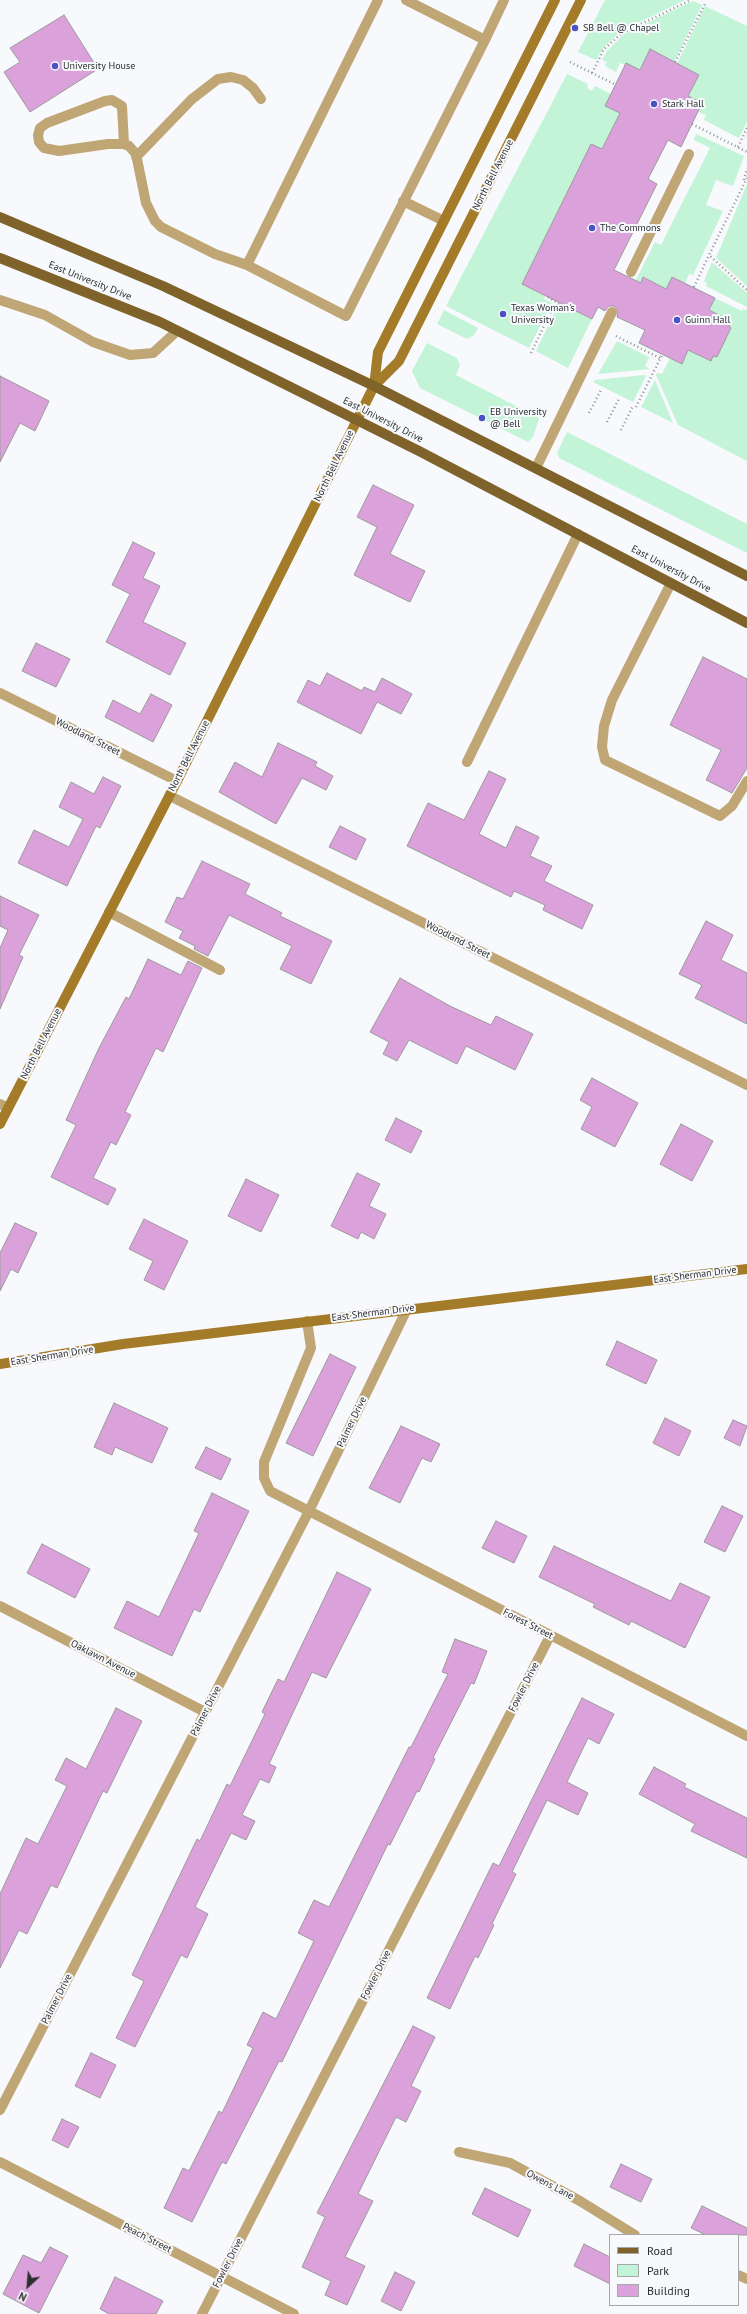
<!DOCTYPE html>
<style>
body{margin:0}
#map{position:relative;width:747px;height:2314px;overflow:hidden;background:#f7f9fc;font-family:"PT Sans",sans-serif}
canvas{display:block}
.legend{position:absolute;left:609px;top:2234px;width:130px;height:72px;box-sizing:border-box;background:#f7f9fc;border:1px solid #a6a8aa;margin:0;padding:5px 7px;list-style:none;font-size:12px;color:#2d2e2f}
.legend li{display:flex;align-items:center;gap:8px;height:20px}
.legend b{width:20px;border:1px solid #a6a8aa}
.north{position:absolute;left:8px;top:2266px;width:40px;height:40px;-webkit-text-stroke:3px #f7f9fc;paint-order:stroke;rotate:206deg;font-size:11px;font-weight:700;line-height:16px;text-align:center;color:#2d2e2f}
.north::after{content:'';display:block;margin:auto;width:14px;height:18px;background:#2d2e2f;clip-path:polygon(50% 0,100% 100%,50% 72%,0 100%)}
</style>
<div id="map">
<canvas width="747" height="2314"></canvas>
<ul class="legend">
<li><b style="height:5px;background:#80632b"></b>Road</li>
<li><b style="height:11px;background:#c3f4d7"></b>Park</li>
<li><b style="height:11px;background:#daa1da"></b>Building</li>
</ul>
<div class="north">N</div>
</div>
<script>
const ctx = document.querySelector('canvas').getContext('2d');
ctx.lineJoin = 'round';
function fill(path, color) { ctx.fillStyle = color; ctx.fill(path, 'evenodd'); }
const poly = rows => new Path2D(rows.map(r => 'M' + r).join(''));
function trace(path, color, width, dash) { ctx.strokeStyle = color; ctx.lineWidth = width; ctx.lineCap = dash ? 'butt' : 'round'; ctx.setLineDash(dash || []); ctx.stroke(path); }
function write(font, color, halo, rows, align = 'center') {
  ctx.font = font + ' "PT Sans",sans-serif'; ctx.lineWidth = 4; ctx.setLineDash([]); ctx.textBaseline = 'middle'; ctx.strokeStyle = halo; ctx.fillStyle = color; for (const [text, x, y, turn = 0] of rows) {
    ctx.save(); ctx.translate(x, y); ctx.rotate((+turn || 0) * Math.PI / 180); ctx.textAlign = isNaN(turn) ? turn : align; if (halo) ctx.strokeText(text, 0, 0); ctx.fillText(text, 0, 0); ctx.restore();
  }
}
const green = poly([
 [605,0,685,0,621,31,605,46,596,60,578,52],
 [693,1,702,5,674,62,650,50,640,70,620,63,616,72,605,66,607,62,602,60,607,51,624,34],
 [705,6,747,26,747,122,739,138,704,120,706,115,698,112,702,103,688,96,699,75,677,64],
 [567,74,588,84,587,88,592,91,595,86,611,94,620,113,606,151,591,144,522,284,545,296,544,299,552,303,529,348,446,306],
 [696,134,744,156,733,186,716,180,706,205,723,211,693,275,689,274,685,283,672,277,666,289,644,277,641,283,635,282,655,242,661,245,710,148,694,140],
 [747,184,747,286,716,258],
 [712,262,747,293,747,307,706,286,707,283,704,281],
 [715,298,742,311,743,309,747,310,747,461,678,425,656,375,657,373,662,374,670,358,682,364,688,350,710,361,713,356,717,357,722,347,719,345,727,338,731,328,729,326,731,321,709,310],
 [558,305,569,311,570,308,592,319,568,368,536,351],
 [444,310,478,328,474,335,467,339,437,324],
 [617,341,649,357,645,366,650,369,598,374],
 [427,343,457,358,460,365,456,375,539,418,533,437,528,442,420,388,412,371],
 [644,375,646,376,633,402,593,382,595,380],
 [655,380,673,423,641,407],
 [567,432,747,524,747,553,559,458,557,453]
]);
const building = poly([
 [64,15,98,69,30,112,4,72,20,62,10,48,64,15],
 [650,49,699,75,688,96,702,103,681,147,668,140,648,179,657,184,614,270,641,283,643,277,666,289,672,277,715,298,709,310,731,321,729,326,731,328,717,357,713,356,711,361,688,350,682,364,639,343,645,330,617,317,618,311,614,306,609,306,605,311,598,307,592,319,522,284,591,144,602,149,620,113,605,106,626,63,640,70,650,49],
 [0,376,49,401,35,431,20,423,0,462,0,376],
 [373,485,414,505,390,554,425,571,410,602,354,575,377,527,357,517,373,485],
 [133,542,155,553,143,578,160,586,143,622,186,643,170,675,106,642,130,594,112,585,133,542],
 [36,643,70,659,56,687,22,671,36,643],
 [703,657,747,679,747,768,732,793,706,780,721,750,670,725,703,657],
 [327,673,362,691,364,687,375,692,382,678,412,694,401,714,377,702,361,734,297,702,308,680,320,686,327,673],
 [151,694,172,705,153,742,105,717,113,700,140,714,151,694],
 [278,743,317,762,315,766,333,776,326,790,302,778,276,824,219,792,235,762,262,777,278,743],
 [489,771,506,779,479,834,506,848,516,826,539,837,530,856,552,866,544,881,593,905,582,929,543,910,545,905,514,891,511,897,407,846,428,803,464,820,489,771],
 [103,777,121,786,100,828,96,826,67,886,18,863,34,830,69,847,83,819,59,807,71,782,94,794,103,777],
 [340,826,366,839,356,860,329,847,340,826],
 [202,861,250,884,245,894,282,913,280,916,332,941,311,984,280,969,292,946,229,915,208,956,194,949,195,946,179,938,183,931,165,922,177,897,183,899,202,861],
 [0,896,39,915,19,955,23,957,0,1009,0,948,8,930,0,926,0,896],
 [706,921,733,935,721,960,747,973,747,1024,695,998,702,985,679,974,706,921],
 [148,959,181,975,188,961,202,968,163,1052,156,1048,125,1112,131,1115,116,1145,111,1142,93,1178,116,1189,108,1205,51,1177,76,1125,66,1120,99,1048,126,997,129,999,148,959],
 [400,978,450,1006,491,1025,496,1016,533,1034,515,1070,466,1046,457,1064,409,1040,397,1061,383,1054,389,1042,370,1032,400,978],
 [592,1078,638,1103,615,1147,581,1129,592,1107,580,1100,592,1078],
 [396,1118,422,1131,411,1153,385,1140,396,1118],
 [681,1124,713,1141,692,1181,660,1164,681,1124],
 [357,1173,380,1184,369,1206,386,1214,374,1239,361,1232,358,1239,331,1226,357,1173],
 [246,1179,279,1195,261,1232,228,1216,246,1179],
 [144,1219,188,1241,164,1290,144,1280,153,1261,129,1249,144,1219],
 [15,1223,37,1233,18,1273,11,1269,0,1291,0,1253,15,1223],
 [617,1341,657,1360,646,1384,606,1365,617,1341],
 [330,1354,356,1367,313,1456,286,1443,330,1354],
 [114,1403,168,1428,152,1463,115,1447,112,1455,94,1447,114,1403],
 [665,1418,691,1431,679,1456,653,1443,665,1418],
 [733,1420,747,1426,740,1446,724,1438,733,1420],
 [401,1426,440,1444,431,1462,422,1458,400,1503,369,1488,401,1426],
 [206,1447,231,1459,221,1480,195,1468,206,1447],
 [212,1493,249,1511,200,1612,194,1609,172,1656,114,1628,127,1601,159,1617,199,1533,194,1531,212,1493],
 [722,1506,743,1516,725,1552,704,1542,722,1506],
 [496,1521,527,1536,514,1563,482,1548,496,1521],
 [42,1544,90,1569,75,1598,27,1573,42,1544],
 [554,1546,671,1601,680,1583,710,1597,685,1648,631,1621,629,1625,593,1607,595,1604,539,1577,554,1546],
 [337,1572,371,1589,326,1678,312,1672,269,1764,276,1767,269,1783,260,1779,242,1815,255,1821,246,1840,231,1833,195,1907,208,1914,187,1958,181,1955,135,2047,116,2038,144,1981,132,1975,197,1839,200,1841,227,1784,230,1786,265,1714,262,1712,278,1679,284,1682,337,1572],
 [455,1639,487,1651,474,1684,471,1683,433,1758,435,1759,419,1792,417,1791,390,1845,388,1844,282,2062,279,2061,226,2164,222,2162,192,2222,164,2208,183,2168,189,2171,219,2111,222,2113,253,2048,247,2045,263,2012,276,2019,314,1941,298,1933,314,1900,329,1907,409,1747,411,1747,448,1674,442,1672,455,1639],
 [582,1698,614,1714,599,1744,588,1738,567,1782,588,1793,578,1815,547,1800,512,1872,516,1874,492,1924,494,1925,478,1958,475,1956,450,2009,427,1998,493,1863,499,1866,582,1698],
 [116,1708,142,1721,107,1793,103,1791,57,1888,51,1885,27,1934,19,1930,0,1968,0,1894,26,1838,38,1844,67,1786,55,1780,66,1758,86,1769,116,1708],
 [654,1767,686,1784,684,1787,747,1818,747,1858,691,1831,695,1824,639,1794,654,1767],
 [413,2026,435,2037,411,2086,421,2091,406,2122,396,2117,358,2194,373,2201,345,2257,365,2266,347,2305,325,2295,331,2281,302,2267,325,2217,317,2213,413,2026],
 [91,2053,116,2065,100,2098,75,2086,91,2053],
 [62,2119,79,2127,68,2148,52,2140,62,2119],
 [621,2164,652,2179,641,2202,610,2187,621,2164],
 [485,2188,531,2210,518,2237,472,2214,485,2188],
 [702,2206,747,2228,747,2235,706,2235,691,2228,702,2206],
 [584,2244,610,2257,610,2284,574,2266,584,2244],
 [50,2247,68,2256,39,2313,3,2294,23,2255,41,2263,50,2247],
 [395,2272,415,2282,401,2311,381,2301,395,2272],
 [115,2277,163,2301,156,2314,109,2314,100,2309,115,2277]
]);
const path = poly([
 [570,62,616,85],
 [675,62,705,4],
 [592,73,604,49,622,33,691,0],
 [692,124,747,152],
 [738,147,747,128],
 [747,178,709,255,747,290],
 [744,180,747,168],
 [694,287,709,255],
 [548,297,567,309,568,307],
 [616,336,660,358],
 [531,353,555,303],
 [636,407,662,355],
 [589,413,601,390],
 [607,422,619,399],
 [621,430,633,406]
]);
const lane = poly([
 [378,0,247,265,346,316,485,40,406,0],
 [485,40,504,0],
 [124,144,122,106,112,100,105,101,47,123,40,128,38,135,39,142,44,148,59,151,108,144,124,144,129,146,136,154,146,203,155,221,161,227,215,254,247,265],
 [136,157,192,99,218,79,231,77,243,80,253,88,261,99],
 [403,201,444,221],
 [631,272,689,154],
 [0,300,45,315,93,342,130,355,153,353,177,331],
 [536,468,612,312],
 [671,583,612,700,604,726,602,747,605,760,720,816,732,806,747,781],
 [467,762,578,534],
 [109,912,220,970],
 [307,1321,311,1348,264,1462,264,1478,270,1491,309,1511]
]);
const street = poly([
 [0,693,177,781],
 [170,796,747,1085],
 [0,1104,8,1108],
 [309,1511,747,1736],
 [0,1606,205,1712],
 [0,2110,309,1511,407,1309],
 [459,2152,510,2163,580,2201,635,2235],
 [0,2162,294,2314],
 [738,2275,747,2279],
 [202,2314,550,1636]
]);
const secondary = poly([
 [374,386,378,352,555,0],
 [0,1124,177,781,374,386,399,361,581,0],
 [0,1364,123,1344,747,1269]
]);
const primary = poly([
 [0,217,163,286,374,386,747,576],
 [0,258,160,322,419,451,747,623]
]);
const markers = [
 [575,28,4,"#4c51c6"],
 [55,66,4,"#4c51c6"],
 [654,104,4,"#4c51c6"],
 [592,228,4,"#4c51c6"],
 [503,314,4,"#4c51c6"],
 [677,320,4,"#4c51c6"],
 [482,418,4,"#4c51c6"]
];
const poiNames = [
 ["SB Bell @ Chapel",583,28],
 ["University House",63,66],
 ["Stark Hall",662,104],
 ["The Commons",600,228],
 ["Texas Woman's",511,308],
 ["University",511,320],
 ["Guinn Hall",685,320],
 ["EB University",490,412],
 ["@ Bell",490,424]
];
const streetNames = [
 ["North Bell Avenue",493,175,-63],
 ["East University Drive",90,281,22],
 ["East University Drive",383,420,27],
 ["North Bell Avenue",334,466,-64],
 ["East University Drive",671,569,28],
 ["Woodland Street",88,737,27],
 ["North Bell Avenue",189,756,-63],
 ["Woodland Street",458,940,27],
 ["North Bell Avenue",41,1044,-63],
 ["East Sherman Drive",695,1275,-7],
 ["East Sherman Drive",373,1313,-7],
 ["East Sherman Drive",52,1356,-9],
 ["Palmer Drive",352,1422,-64],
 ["Forest Street",528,1624,27],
 ["Oaklawn Avenue",103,1659,27],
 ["Fowler Drive",524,1687,-63],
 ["Palmer Drive",206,1711,-63],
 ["Fowler Drive",376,1975,-63],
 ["Palmer Drive",57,1999,-63],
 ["Owens Lane",550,2185,28],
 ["Peach Street",147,2238,27],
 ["Fowler Drive",228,2263,-63]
];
fill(green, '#c3f4d7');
fill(building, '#daa1da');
trace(building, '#9d9a9d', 1);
trace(path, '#919294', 2.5, [1, 3]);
trace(lane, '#c0a575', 10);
trace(street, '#c0a575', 10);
trace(secondary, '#a47c29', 10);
trace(primary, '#80632b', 10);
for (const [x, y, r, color] of markers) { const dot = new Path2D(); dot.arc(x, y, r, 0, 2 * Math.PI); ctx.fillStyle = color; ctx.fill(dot); trace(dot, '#f7f9fc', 1.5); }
write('10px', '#2d2e2f', '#f7f9fc', poiNames, 'left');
write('10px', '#2d2e2f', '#f7f9fc', streetNames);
</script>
